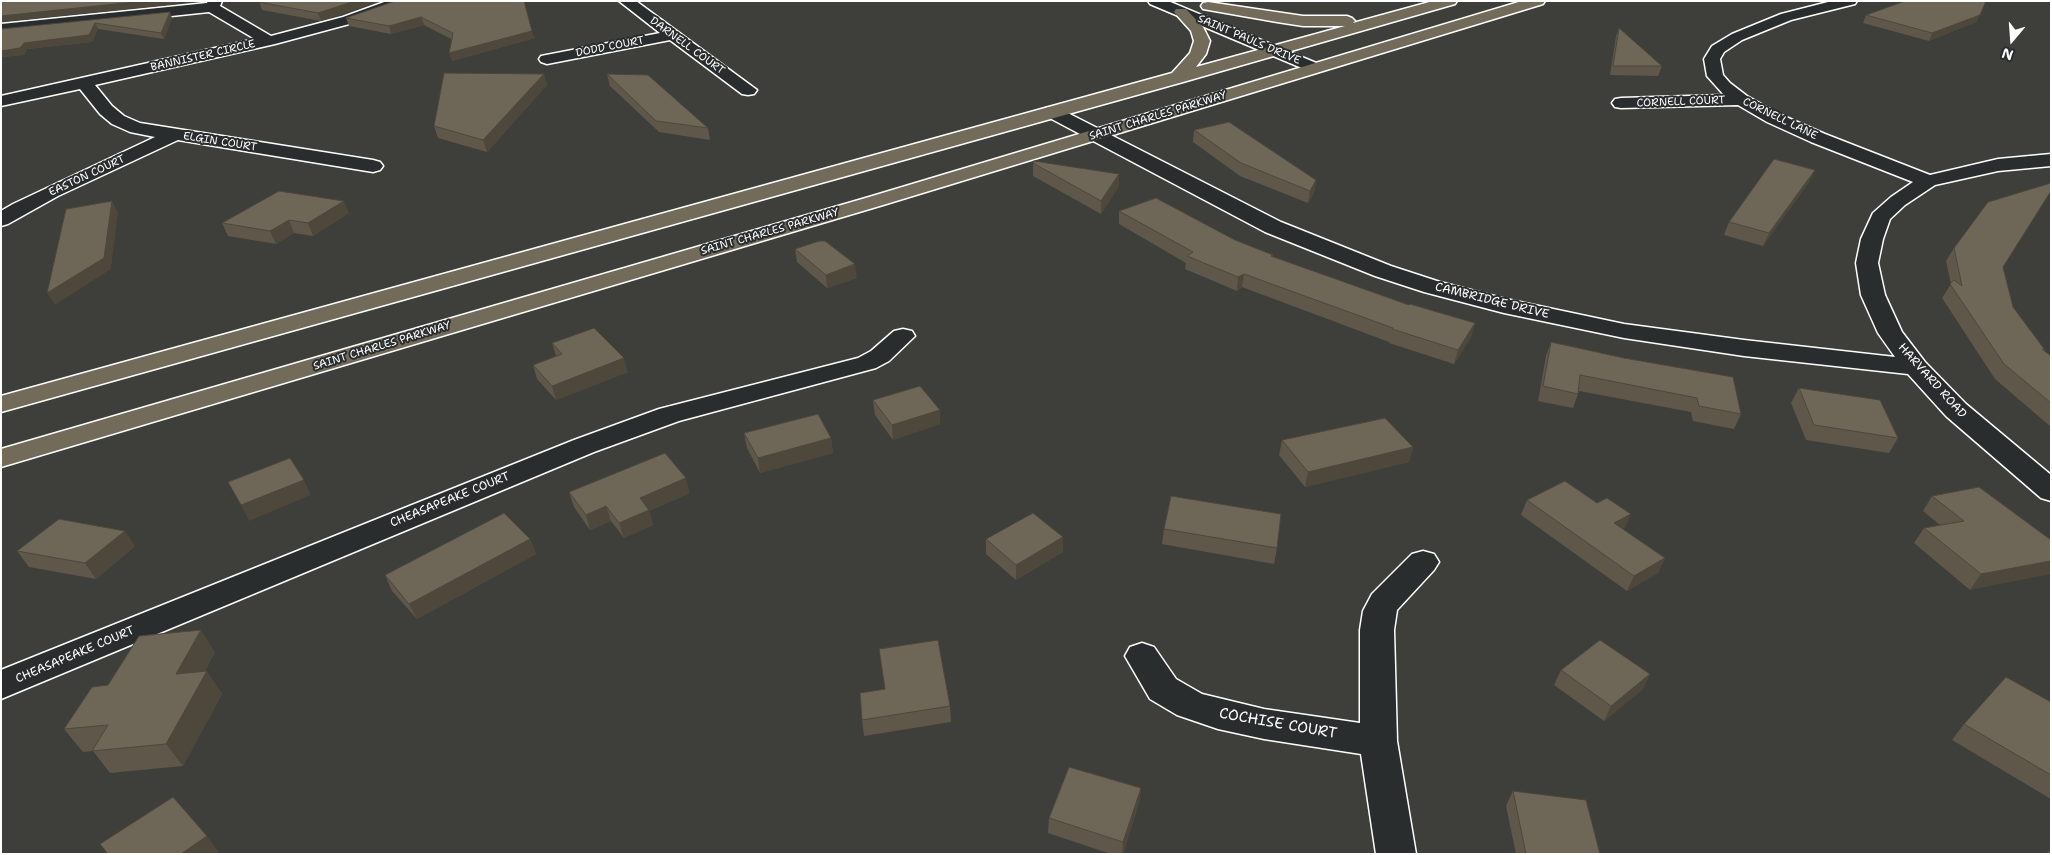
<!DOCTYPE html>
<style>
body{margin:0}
#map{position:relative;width:2052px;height:855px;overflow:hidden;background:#3e3e3a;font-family:"Shantell Sans",sans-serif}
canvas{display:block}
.frame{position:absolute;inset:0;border:2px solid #fff;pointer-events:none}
.north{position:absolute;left:1987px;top:15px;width:50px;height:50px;-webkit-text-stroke:4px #2a2d2e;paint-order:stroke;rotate:198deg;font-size:14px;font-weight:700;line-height:20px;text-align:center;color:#fff}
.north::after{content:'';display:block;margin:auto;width:18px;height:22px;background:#fff;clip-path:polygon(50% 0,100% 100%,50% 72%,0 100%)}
</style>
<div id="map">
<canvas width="2052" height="855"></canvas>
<div class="frame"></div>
<div class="north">N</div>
</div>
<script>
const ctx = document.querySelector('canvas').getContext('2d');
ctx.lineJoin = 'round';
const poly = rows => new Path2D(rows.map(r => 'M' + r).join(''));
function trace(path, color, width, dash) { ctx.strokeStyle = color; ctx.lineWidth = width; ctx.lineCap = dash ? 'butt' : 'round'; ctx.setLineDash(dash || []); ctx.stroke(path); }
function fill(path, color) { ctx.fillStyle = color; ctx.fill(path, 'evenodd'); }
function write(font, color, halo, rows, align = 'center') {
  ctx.font = font + ' "Shantell Sans",sans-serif'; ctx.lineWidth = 4; ctx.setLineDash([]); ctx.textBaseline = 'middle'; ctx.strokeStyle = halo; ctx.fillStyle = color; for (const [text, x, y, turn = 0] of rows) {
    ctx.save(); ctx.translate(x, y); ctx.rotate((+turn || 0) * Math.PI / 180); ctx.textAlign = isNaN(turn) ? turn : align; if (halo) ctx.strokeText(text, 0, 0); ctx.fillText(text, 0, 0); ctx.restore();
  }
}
const minor = poly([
 [208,1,222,1,220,6,271,36,343,17,387,1,408,1,406,4,353,23,275,44,95,85,112,106,124,116,140,123,373,160,380,162,383,166,380,170,373,172,178,140,58,196,8,224,1,226,1,211,13,204,155,137,130,132,112,124,100,114,80,89,1,106,1,96,255,39,209,12,1,34,1,24,207,3,208,1],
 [619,1,636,1,757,90,754,94,748,95,742,94,670,40,547,64,541,62,539,59,541,56,660,33,619,1],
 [1832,1,1857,1,1855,4,1791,20,1742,40,1724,52,1720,59,1723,75,1730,83,1747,96,1779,114,1825,134,1930,175,1998,159,2051,154,2051,166,1998,171,1935,185,1905,205,1890,219,1883,239,1878,263,1885,295,1902,332,1925,362,1966,404,2051,475,2051,501,2041,498,1946,416,1908,374,1744,356,1624,338,1504,313,1424,292,1375,276,1265,232,1046,116,1043,112,1046,108,1052,107,1058,108,1281,222,1391,266,1440,282,1506,299,1624,324,1744,340,1895,357,1878,333,1861,295,1856,263,1861,239,1873,213,1891,197,1913,182,1811,142,1767,122,1738,105,1621,108,1615,107,1612,103,1615,99,1621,98,1724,95,1707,76,1704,59,1712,46,1732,34,1781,14,1832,1],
 [903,329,912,331,915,336,889,361,876,368,679,421,594,452,1,699,1,670,574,440,659,409,858,358,871,351,894,331,903,329],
 [1423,551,1434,554,1439,562,1434,570,1397,610,1394,630,1397,741,1416,854,1376,854,1361,754,1264,739,1218,729,1177,715,1150,699,1125,656,1130,647,1142,643,1154,647,1176,679,1202,694,1264,709,1360,723,1360,630,1363,611,1372,594,1412,554,1423,551]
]);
const tertiary = poly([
 [1148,1,1168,1,1321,65,1323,68,1321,71,1315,73,1309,71,1150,4,1148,1]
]);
const primary = poly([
 [1433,1,1457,1,1455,4,1183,82,1,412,1,396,1172,73,1190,53,1194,41,1191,31,1174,12,1176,9,1186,9,1203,27,1210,41,1206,54,1196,67,1345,26,1303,26,1277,22,1203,9,1201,6,1203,3,1208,2,1303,16,1347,16,1352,18,1355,21,1353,23,1433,1],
 [1522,1,1545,1,1543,4,883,205,1,467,1,449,869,197,1522,1]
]);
const wall = poly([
 [259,1,380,1,321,21,262,10],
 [395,1,535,38,452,61,451,39,424,25,391,34,349,26,346,18],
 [1866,15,1980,15,1976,22,1929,41,1863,23],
 [172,18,164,39,98,29,92,42,27,49,24,55,1,57,1,29],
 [1619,28,1662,66,1658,76,1610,75,1616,36],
 [544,74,547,85,487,152,438,138,434,126],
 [607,74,708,128,710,140,659,132,610,86],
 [1194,130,1316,180,1314,193,1308,203,1240,176,1193,142],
 [1033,163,1119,186,1101,214,1033,176],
 [1815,170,1809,182,1763,246,1724,235,1729,222],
 [1119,211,1235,240,1273,255,1272,257,1409,305,1475,323,1471,337,1454,364,1389,343,1389,342,1242,287,1237,291,1185,269,1186,263,1119,224],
 [349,213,313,236,294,233,276,244,228,236,222,223],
 [1954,248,2003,267,2013,307,2045,350,2044,351,2051,356,2051,427,1995,379,1942,298,1951,284,1946,261],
 [795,249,857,278,827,288,797,262],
 [1551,342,1741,414,1734,429,1693,421,1691,412,1579,391,1578,394,1573,408,1538,401,1546,356],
 [552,343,628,372,556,400,537,379,533,365,556,356],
 [1799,388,1898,438,1889,453,1806,440,1791,403],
 [873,400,940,424,893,440,875,415],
 [744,433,831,438,833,453,760,473,747,448],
 [1282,440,1413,447,1409,462,1305,487,1279,455],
 [569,492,690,493,649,511,653,525,624,538,611,521,590,530,574,507],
 [1932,496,2051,540,1970,590,1914,543,1924,528,1940,525,1923,511],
 [1527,500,1624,530,1665,558,1658,573,1627,591,1521,515],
 [1164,529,1277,548,1274,564,1162,544],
 [530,539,536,554,417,619,392,591,385,575],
 [986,539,1063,552,1016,580,986,554],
 [135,546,96,579,29,567,17,551],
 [215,652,205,671,222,694,183,766,110,773,93,751,83,752,64,729,108,685],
 [1561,670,1650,674,1642,690,1604,721,1554,685],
 [884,689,950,706,951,722,864,736,862,720],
 [2051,702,2051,799,1952,740,1964,724],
 [1141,788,1139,803,1123,854,1111,854,1048,833,1049,818],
 [1513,791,1600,854,1516,854,1506,806],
 [2051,849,2051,854,2046,854]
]);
const shadedWall = poly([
 [144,1,179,1,178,4,1,22,1,16],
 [355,1,380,1,321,21,318,13],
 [170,12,172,18,164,39,161,33],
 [1980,15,1976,22,1929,41,1932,33],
 [421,17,424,25,391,34,389,26],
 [95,23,98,29,92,42,27,49,24,55,1,57,1,51,24,43],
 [532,31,535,38,452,61,449,53],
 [544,74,547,85,487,152,483,140],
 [1815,170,1809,182,1763,246,1769,233],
 [1119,174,1119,186,1101,214,1101,201],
 [1316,180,1314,193,1308,203,1310,191],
 [112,201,118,212,111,269,55,305,47,293],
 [344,201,349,213,313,236,308,223],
 [289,220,294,233,276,244,270,231],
 [855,264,857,278,827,288,826,275],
 [1244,274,1242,287,1237,291,1238,277],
 [1475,323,1471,337,1454,364,1458,350],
 [624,358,628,372,556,400,552,386],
 [940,410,940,424,893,440,892,425],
 [831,438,833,453,760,473,758,458],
 [1413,447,1409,462,1305,487,1308,472],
 [686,478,690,493,649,511,653,525,624,538,619,523,640,498],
 [304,480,311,495,249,521,241,505],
 [606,506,611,521,590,530,586,515],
 [1631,514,1624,530,1607,539,1614,523],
 [125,531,135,546,96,579,85,563],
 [1063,537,1063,552,1016,580,1016,565],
 [530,539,536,554,417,619,409,604],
 [1665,558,1658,573,1627,591,1634,576],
 [2051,561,2051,574,1970,590,1981,574],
 [201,630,215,652,191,696,176,674],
 [207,671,222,694,183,766,166,744],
 [1650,674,1642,690,1604,721,1611,706],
 [1141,788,1139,803,1123,854,1122,854,1123,842],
 [207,836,219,852,216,854,181,854]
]);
const building = poly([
 [1,1,144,1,1,16,1,1],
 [259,1,355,1,318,13,259,2,259,1],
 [395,1,524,1,532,31,449,53,453,33,421,17,389,26,346,18,395,1],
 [1905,1,1986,1,1980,15,1932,33,1866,15,1905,1],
 [170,12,161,33,95,23,89,35,24,43,20,48,1,51,1,29,170,12],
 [1619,28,1662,66,1613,66,1619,28],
 [444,73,544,74,483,140,434,126,444,73],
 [607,74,648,75,708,128,656,121,607,74],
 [1229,122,1316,180,1310,191,1241,163,1194,130,1229,122],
 [1774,159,1815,170,1769,233,1729,222,1774,159],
 [1034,161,1119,174,1101,201,1033,163,1034,161],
 [2051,183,2051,191,2003,267,2013,307,2045,350,2042,349,2051,356,2051,403,2004,364,1950,284,1954,280,1962,286,1954,248,1988,202,2051,183],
 [279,191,344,201,308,223,289,220,270,231,222,223,279,191],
 [1156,198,1235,240,1273,255,1271,256,1409,305,1410,304,1475,323,1458,350,1392,329,1393,328,1244,274,1238,277,1187,256,1193,252,1119,211,1156,198],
 [112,201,104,258,47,293,66,209,112,201],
 [819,241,825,241,855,264,826,275,795,249,819,241],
 [594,328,624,358,552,386,533,365,562,354,552,343,594,328],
 [1551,342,1624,358,1733,377,1741,414,1699,406,1697,398,1580,375,1578,394,1543,386,1551,342],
 [920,386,940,410,892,425,873,400,920,386],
 [1799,388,1880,400,1898,438,1814,425,1799,388],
 [818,414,831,438,758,458,744,433,818,414],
 [1385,418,1413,447,1308,472,1282,440,1385,418],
 [665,453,686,478,640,498,649,510,619,523,606,506,586,515,569,492,665,453],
 [290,458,304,480,241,505,228,482,290,458],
 [1565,481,1597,503,1607,498,1631,514,1614,523,1665,558,1634,576,1527,500,1565,481],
 [1979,487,2051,540,2051,561,1981,574,1924,528,1964,521,1932,496,1979,487],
 [1171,496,1281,514,1277,548,1164,529,1171,496],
 [504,513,530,539,409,604,385,575,504,513],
 [1033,513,1063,537,1016,565,986,539,1033,513],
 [59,519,125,531,85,563,17,551,59,519],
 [201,630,176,674,207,671,166,744,92,751,108,725,64,729,92,687,108,685,139,636,201,630],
 [938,640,950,706,862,720,860,693,885,689,879,649,938,640],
 [1600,640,1650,674,1611,706,1561,670,1600,640],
 [2006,677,2051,702,2051,775,1964,724,2006,677],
 [1069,767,1141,788,1123,842,1049,818,1069,767],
 [1513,791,1586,800,1600,854,1526,854,1513,791],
 [173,797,207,836,181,854,108,854,100,844,173,797]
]);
const farStreetnames = [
 ["SAINT PAULS DRIVE",1249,40,23],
 ["DARNELL COURT",687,46,36],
 ["DODD COURT",610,47,-11],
 ["BANNISTER CIRCLE",203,56,-13],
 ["CORNELL COURT",1681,102,-2],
 ["SAINT CHARLES PARKWAY",1158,116,-17],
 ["CORNELL LANE",1780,119,26],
 ["ELGIN COURT",220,142,9],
 ["EASTON COURT",87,176,-25],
 ["SAINT CHARLES PARKWAY",770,232,-16],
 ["SAINT CHARLES PARKWAY",382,346,-17]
];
const streetNames = [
 ["CAMBRIDGE DRIVE",1492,301,14],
 ["HARVARD ROAD",1932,381,48],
 ["CHEASAPEAKE COURT",450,500,-22],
 ["CHEASAPEAKE COURT",75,655,-23]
];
const nearStreetnames = [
 ["COCHISE COURT",1278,724,10]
];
trace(minor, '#fff', 3);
trace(tertiary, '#fff', 3);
trace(primary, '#fff', 3);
fill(minor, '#2a2d2e');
fill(tertiary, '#2a2d2e');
fill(primary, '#736b5a');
fill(wall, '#5f584a');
fill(shadedWall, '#4d473c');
fill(building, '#6e6656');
trace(building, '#4d473c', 1);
write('11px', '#fff', '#2a2d2e', farStreetnames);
write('12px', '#fff', '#2a2d2e', streetNames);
write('15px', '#fff', '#2a2d2e', nearStreetnames);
</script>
